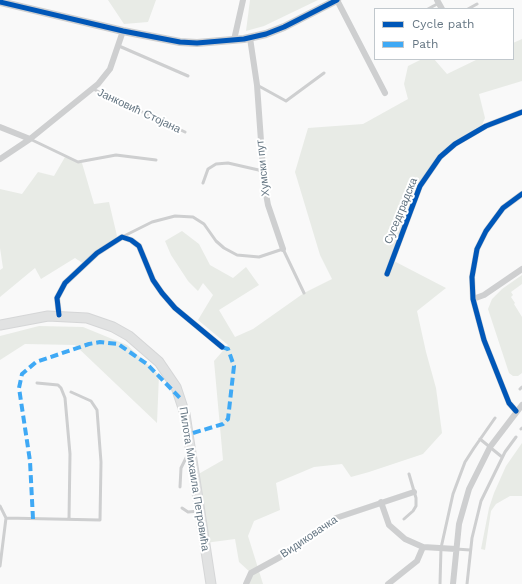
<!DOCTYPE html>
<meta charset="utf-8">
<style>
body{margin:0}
#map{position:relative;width:522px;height:584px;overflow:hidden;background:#f9f9f9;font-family:"Work Sans",sans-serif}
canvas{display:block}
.legend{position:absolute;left:374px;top:8px;width:140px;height:52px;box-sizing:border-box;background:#fff;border:1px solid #c1c8cd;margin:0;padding:5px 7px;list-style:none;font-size:12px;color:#657683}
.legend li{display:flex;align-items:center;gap:8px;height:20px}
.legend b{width:20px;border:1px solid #c1c8cd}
</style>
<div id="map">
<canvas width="522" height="584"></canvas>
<ul class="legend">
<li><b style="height:5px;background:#0057b8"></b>Cycle path</li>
<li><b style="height:5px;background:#3fa9f5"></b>Path</li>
</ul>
</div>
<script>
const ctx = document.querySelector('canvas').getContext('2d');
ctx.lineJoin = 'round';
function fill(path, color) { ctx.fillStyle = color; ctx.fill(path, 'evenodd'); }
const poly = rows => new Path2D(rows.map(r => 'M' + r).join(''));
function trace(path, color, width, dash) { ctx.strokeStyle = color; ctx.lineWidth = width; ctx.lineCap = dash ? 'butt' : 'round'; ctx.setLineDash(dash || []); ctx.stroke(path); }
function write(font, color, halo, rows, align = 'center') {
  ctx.font = font + ' "Work Sans",sans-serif'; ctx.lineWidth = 4; ctx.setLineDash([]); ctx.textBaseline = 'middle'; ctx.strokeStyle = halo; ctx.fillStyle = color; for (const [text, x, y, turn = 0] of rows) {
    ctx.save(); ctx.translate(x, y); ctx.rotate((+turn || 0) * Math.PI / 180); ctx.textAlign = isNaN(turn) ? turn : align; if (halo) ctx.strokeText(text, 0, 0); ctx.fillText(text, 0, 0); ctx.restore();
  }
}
const green = poly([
 [108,0,156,0,148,22,124,24],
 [250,0,318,0,264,26,246,31],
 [522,39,522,81,479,94,485,118,480,130,440,157,420,186,392,260,446,288,417,311,426,352,436,388,442,433,423,454,369,472,351,477,342,464,314,467,276,483,280,510,254,521,248,536,263,584,246,584,251,573,239,562,235,539,205,543,195,476,223,460,214,361,228,345,198,320,213,295,203,283,198,291,188,281,171,255,165,241,182,231,199,244,210,265,233,278,246,267,259,285,219,310,235,337,253,329,304,293,332,279,320,255,295,172,308,128,363,124,408,99,404,84,408,66,422,59,434,59,447,74,478,59,513,59,513,43],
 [65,157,82,163,94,204,109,202,117,236,107,247,84,264,75,258,41,279,35,268,0,297,0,270,3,268,0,248,0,189,22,194,38,172,54,176],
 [522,275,522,284,511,292,513,295,511,297,515,303,514,304,522,317,522,373,518,376,513,376,509,373,488,309,492,299,502,289],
 [39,326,83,327,127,345,159,375,157,423,75,345,25,344,0,360,0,336],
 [522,443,522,496,510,496,496,504,491,511,485,550,481,549,489,508,494,493,506,466]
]);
const service = poly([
 [428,9,439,3],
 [468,9,477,4],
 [119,46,188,76],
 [257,85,286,101,324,73],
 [93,89,185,132],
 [30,139,78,162,116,155,156,160],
 [203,183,208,169,216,164,228,163,263,171],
 [122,237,152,222,175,216,193,217,204,224,216,241,224,248,237,255,259,257,283,249,304,293],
 [37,383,58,385,61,388,65,398,70,454,69,519],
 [520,389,522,387],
 [521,429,522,428],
 [480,439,502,457],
 [180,487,181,468,189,452],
 [0,506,6,518,0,566],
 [182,508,188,512,199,511],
 [6,518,100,520,101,462,97,410,91,401,71,392],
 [404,519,413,511,416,506,416,498,409,474],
 [456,549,470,550],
 [440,584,441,548,453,494,465,462,474,448,495,418],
 [467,584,472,538,481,501,505,452,516,437]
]);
const minor = poly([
 [337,0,385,93],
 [437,0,442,9],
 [250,38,257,85,264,183,268,205,283,249],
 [234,40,243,0],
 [0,127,30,139],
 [0,159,30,139,98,84,110,69,123,31],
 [387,274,420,186,440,157,455,144,486,126,522,112],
 [473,299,484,295,522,269],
 [59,315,57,298,65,283,97,253,122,237,131,240,139,246,153,280,162,293,175,308,222,347],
 [516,411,509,403,484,340,473,299,472,277,477,249,486,231,503,208,522,194],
 [381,502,389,525,405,539,423,547,456,549],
 [246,584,251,573,293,550,333,519,414,492],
 [388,584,417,561,423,547],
 [453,584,459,524,469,489,490,447,522,405]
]);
const tertiary = poly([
 [0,2,123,31,180,42,197,43,244,39,266,34,284,27,337,0]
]);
const secondary = poly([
 [0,325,48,316,87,318,113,327,129,336,159,362,176,387,185,414,211,584]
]);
const quiet = poly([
 [193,433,223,424,228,419,234,366,228,349,219,346],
 [33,519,30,461,19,388,22,374,36,362,89,344,100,342,118,344,147,364,180,398]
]);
const cycleway = poly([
 [0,2,123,31,180,42,197,43,244,39,266,34,284,27,337,0],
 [387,274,420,186,440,157,455,144,486,126,522,112],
 [59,315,57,298,65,283,97,253,122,237,131,240,139,246,153,280,162,293,175,308,222,347],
 [516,411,509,403,484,340,473,299,472,277,477,249,486,231,503,208,522,194]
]);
const streetNames = [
 ["Јанковић Стојана",139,111,25],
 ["Хумски пут",263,168,-96],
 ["Суседградска",401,211,-68],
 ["Пилота Михаила Петровића",194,479,81],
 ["Видиковачка",309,537,-34]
];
fill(green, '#e8ebe6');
trace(secondary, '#d5d6d7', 11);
trace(service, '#cecfd0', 3);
trace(minor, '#cecfd0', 6);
trace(tertiary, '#cecfd0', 8);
trace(secondary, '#e1e2e2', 9);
trace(quiet, '#3fa9f5', 4, [8, 4]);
trace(cycleway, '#0057b8', 5);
write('11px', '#657683', '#fff', streetNames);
</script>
